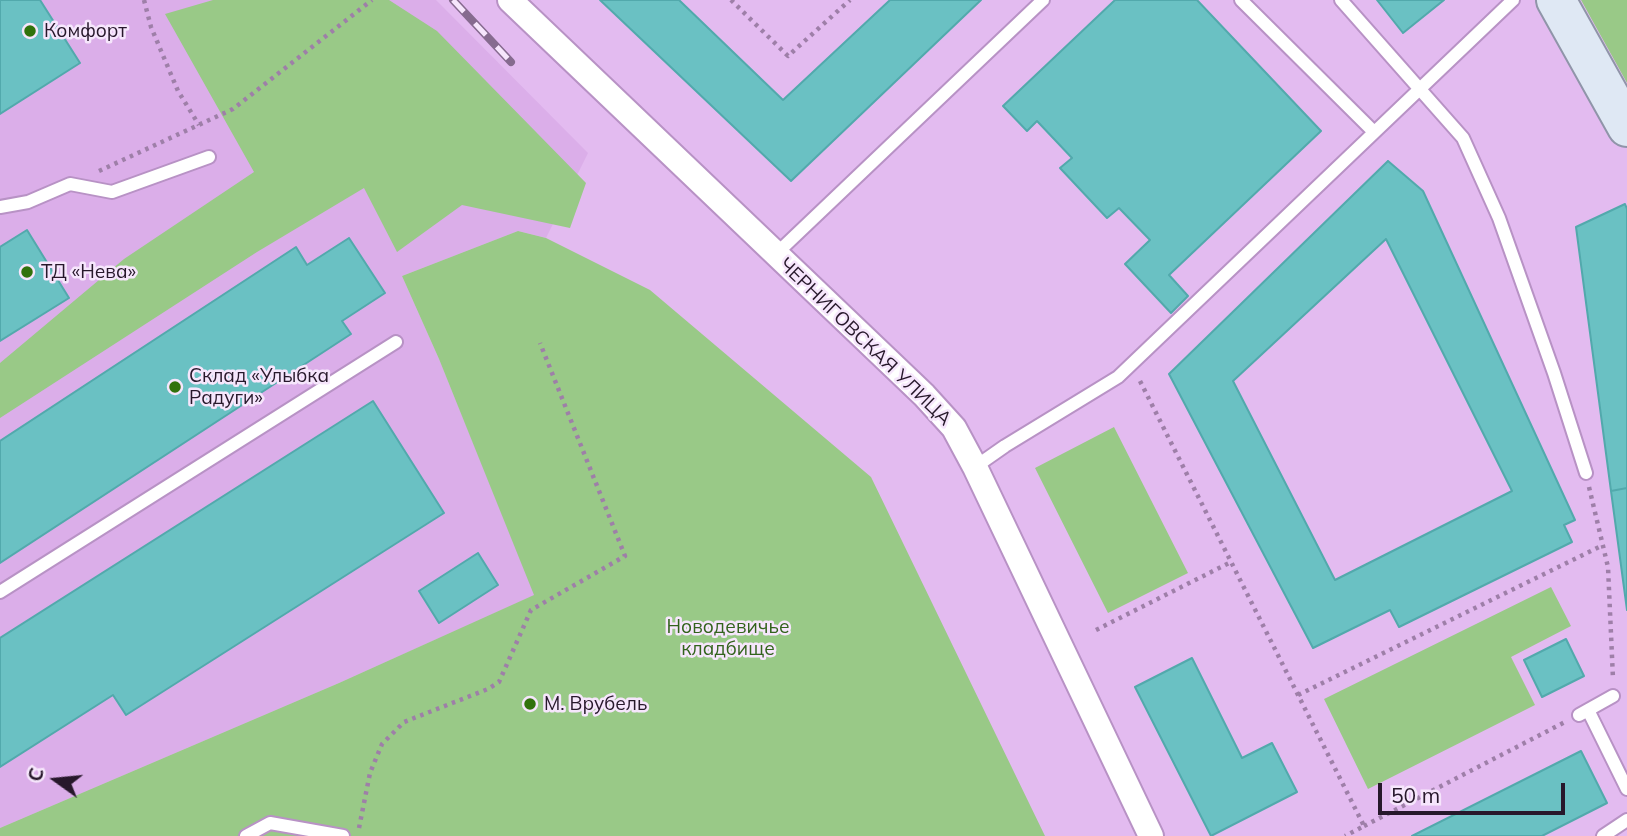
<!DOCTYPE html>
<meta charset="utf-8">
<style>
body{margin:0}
#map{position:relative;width:1627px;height:836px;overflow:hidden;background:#e3bbf0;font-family:Mulish,sans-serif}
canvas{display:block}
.north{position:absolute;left:21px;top:745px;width:70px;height:70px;-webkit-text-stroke:5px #f6e6fc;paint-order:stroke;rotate:285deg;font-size:19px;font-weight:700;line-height:28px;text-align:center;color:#27182b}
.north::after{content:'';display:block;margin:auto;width:24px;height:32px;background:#27182b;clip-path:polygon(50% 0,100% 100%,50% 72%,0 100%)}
.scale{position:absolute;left:1378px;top:783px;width:187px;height:32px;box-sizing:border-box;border:4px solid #27182b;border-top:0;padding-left:9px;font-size:21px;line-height:24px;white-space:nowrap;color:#27182b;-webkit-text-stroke:5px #f6e6fc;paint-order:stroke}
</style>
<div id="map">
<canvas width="1627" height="836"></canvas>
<div class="north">С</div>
<div class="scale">50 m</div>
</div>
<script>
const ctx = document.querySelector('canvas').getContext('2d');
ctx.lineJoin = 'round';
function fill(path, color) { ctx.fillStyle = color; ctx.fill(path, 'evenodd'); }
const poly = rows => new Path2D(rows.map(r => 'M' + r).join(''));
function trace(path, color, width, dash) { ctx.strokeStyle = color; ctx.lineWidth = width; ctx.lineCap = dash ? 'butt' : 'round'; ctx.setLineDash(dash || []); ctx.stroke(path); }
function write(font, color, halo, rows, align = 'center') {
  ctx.font = font + ' Mulish,sans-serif'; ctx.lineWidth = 5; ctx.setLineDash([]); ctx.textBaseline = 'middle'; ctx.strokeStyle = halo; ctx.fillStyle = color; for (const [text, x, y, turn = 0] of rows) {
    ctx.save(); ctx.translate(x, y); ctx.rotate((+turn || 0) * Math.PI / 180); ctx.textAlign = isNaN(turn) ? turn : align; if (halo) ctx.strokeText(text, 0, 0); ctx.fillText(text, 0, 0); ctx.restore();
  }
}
const built = poly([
 [0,0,436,0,588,153,546,238,518,231,402,276,439,359,535,595,339,683,0,828]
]);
const green = poly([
 [213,0,389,0,437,31,586,183,570,228,462,205,397,252,364,188,257,252,0,418,0,363,124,259,254,172,165,14],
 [1581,0,1627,0,1627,83],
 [518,231,546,238,650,290,871,477,1045,836,0,836,0,828,339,683,534,595,439,359,402,276],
 [1114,427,1188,573,1108,613,1035,468],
 [1551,587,1571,626,1511,657,1535,705,1368,789,1324,699]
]);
const building = poly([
 [0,0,40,0,80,63,0,114,0,0],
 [600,0,679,0,783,100,890,0,981,0,791,181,600,0],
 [1115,0,1197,0,1321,131,1169,275,1188,296,1171,313,1125,264,1150,240,1119,208,1107,218,1060,168,1072,158,1037,121,1027,131,1003,106,1115,0],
 [1377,0,1444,0,1403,33,1377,0],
 [1388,161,1423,191,1575,520,1564,525,1572,542,1399,627,1390,610,1313,648,1169,374,1388,161],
 [1386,239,1512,491,1335,580,1233,381,1386,239],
 [1625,204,1627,209,1627,488,1611,491,1576,227,1625,204],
 [27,230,69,298,0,341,0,247,27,230],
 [349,238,385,293,342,321,351,334,0,563,0,441,296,247,307,265,349,238],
 [373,401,444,513,126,715,113,695,0,767,0,638,373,401],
 [1627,488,1627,610,1611,491,1627,488],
 [478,553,498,585,439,623,419,591,478,553],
 [1566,639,1584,676,1542,697,1524,660,1566,639],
 [1192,658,1242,758,1272,743,1297,792,1211,836,1135,687,1192,658],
 [1581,751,1607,803,1542,836,1412,836,1581,751]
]);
const path = poly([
 [144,0,151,27,178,91,199,125],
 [731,0,788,56,850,0],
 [99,171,233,109,372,0],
 [1140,381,1364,826,1345,836],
 [1589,487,1608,567,1613,679],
 [1096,630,1231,562],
 [1298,695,1603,545],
 [1364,826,1565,722],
 [359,828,370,773,382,744,404,722,488,689,499,682,531,610,625,556,540,343]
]);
const service = poly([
 [1241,0,1374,132],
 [1341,0,1463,138,1499,218,1554,373,1586,473],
 [0,207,28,202,70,184,112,192,209,157],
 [776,254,1043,0],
 [975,467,1005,446,1118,377,1513,0],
 [0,592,396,342],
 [1588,710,1627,789],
 [1579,715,1613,696],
 [246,836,270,823,343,836],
 [1603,836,1627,820]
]);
const minor = poly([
 [510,0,924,395,954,428,975,467,1151,836]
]);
const primary = poly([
 [1556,0,1627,127]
]);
const rail = poly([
 [453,0,511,62]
]);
const markers = [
 [30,31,7,"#31720c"],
 [27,272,7,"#31720c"],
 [175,387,7,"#31720c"],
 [530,704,7,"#31720c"]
];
const poiNames = [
 ["Комфорт",44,31],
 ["ТД «Нева»",41,272],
 ["Склад «Улыбка",189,376],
 ["Радуги»",189,398],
 ["М. Врубель",544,704]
];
const streetNames = [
 ["ЧЕРНИГОВСКАЯ УЛИЦА",865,342,44]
];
const parkNames = [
 ["Новодевичье",728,627],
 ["кладбище",728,649]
];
fill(built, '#dbaee9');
fill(green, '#99c987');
fill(building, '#6ac1c3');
trace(building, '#52a9ac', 2);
trace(service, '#b892c5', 16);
trace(minor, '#b892c5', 28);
trace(primary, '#9095a9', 42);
trace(path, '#9e7fa8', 4.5, [3.5, 5]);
trace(service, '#fff', 12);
trace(minor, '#fff', 24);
trace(primary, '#dfe8f4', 38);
trace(rail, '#866b8f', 8);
trace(rail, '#f6e6fc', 5, [16]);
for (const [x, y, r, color] of markers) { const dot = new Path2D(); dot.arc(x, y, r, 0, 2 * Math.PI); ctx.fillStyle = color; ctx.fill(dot); trace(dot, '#f6e6fc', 2.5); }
write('19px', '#27182b', '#f6e6fc', poiNames, 'left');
write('19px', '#27182b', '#f6e6fc', streetNames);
write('19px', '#32631c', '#f6e6fc', parkNames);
</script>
